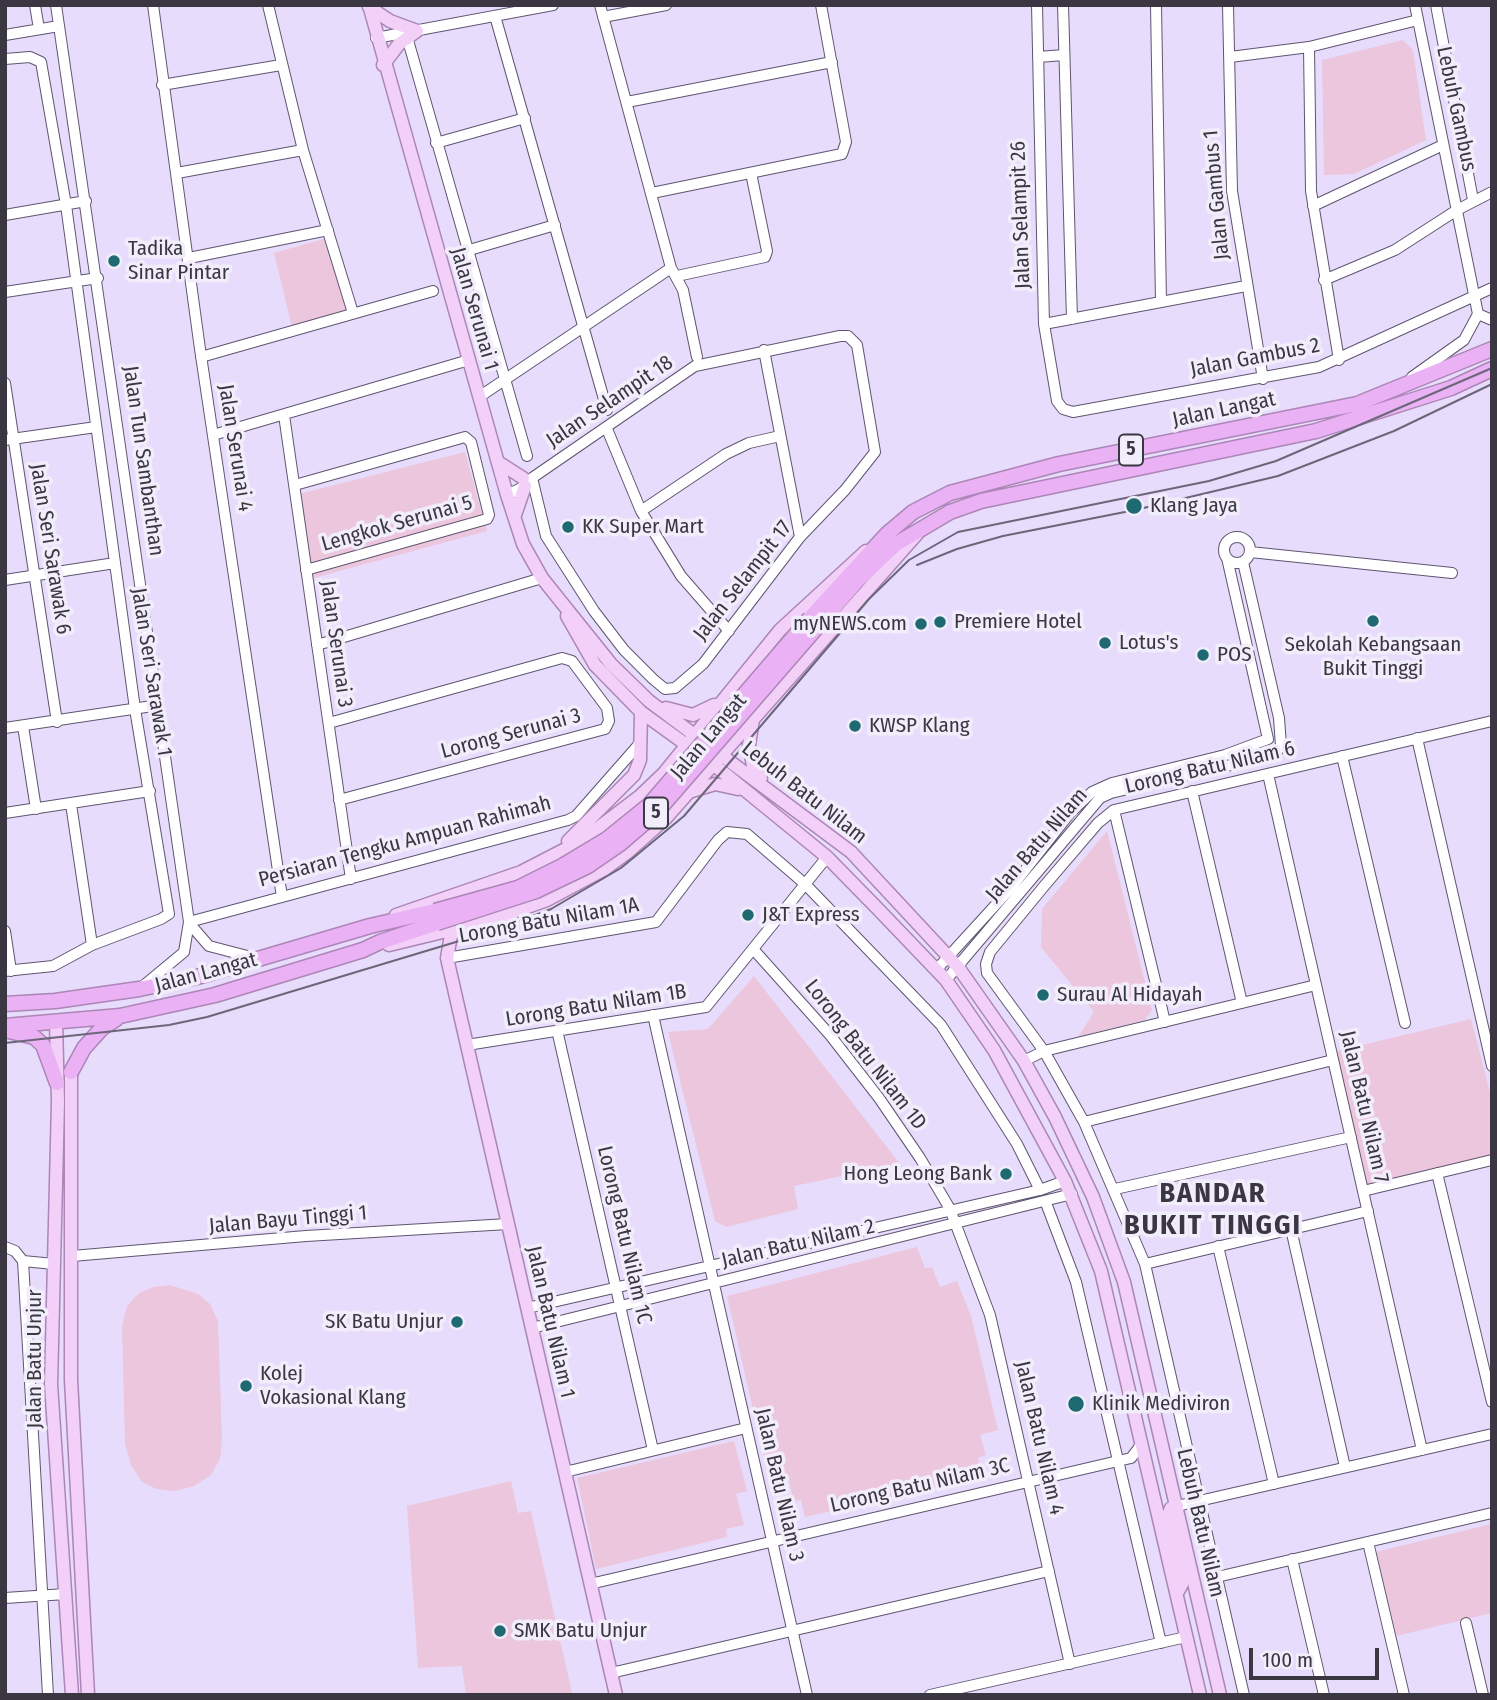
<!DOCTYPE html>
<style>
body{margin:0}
#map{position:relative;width:1497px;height:1700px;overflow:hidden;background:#e8dcfc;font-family:"Fira Sans Condensed",sans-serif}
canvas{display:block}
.frame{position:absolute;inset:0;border:7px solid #3a3642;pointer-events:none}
.scale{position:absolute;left:1249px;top:1648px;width:130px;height:32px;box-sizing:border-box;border:4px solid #3a3642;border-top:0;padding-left:9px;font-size:21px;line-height:24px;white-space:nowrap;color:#3a3642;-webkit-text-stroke:5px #f2edfa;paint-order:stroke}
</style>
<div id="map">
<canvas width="1497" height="1700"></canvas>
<div class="frame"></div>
<div class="scale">100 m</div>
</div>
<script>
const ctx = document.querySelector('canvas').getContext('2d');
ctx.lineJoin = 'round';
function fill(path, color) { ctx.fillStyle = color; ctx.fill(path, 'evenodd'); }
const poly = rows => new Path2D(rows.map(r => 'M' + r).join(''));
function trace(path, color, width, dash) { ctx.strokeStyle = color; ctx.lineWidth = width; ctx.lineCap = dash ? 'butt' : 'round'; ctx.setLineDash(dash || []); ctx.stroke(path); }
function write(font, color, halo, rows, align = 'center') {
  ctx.font = font + ' "Fira Sans Condensed",sans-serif'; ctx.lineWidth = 7; ctx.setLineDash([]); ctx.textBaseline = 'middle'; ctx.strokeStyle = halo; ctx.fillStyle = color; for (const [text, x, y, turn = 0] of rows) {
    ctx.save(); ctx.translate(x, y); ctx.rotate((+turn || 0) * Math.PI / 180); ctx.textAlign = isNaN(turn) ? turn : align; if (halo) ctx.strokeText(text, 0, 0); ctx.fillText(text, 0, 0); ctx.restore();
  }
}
const green = poly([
 [1403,40,1413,50,1426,140,1354,174,1324,175,1322,60],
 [327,238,350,311,292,327,274,253],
 [465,452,487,531,310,579,299,494],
 [1107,831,1152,1010,1145,1020,1078,1037,1094,1012,1041,947,1042,909],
 [754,976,900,1164,794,1186,798,1209,726,1227,715,1221,668,1032,708,1029],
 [1471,1019,1492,1100,1492,1158,1367,1187,1337,1051],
 [917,1247,925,1268,932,1267,940,1287,957,1281,971,1316,998,1430,980,1435,986,1455,978,1458,981,1477,805,1517,801,1500,794,1501,788,1478,770,1483,727,1296],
 [170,1285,198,1294,210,1304,218,1321,222,1440,220,1459,211,1475,194,1486,175,1491,156,1489,141,1481,131,1465,125,1444,122,1326,127,1306,139,1293,153,1287],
 [734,1441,747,1491,736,1494,744,1525,726,1529,727,1537,596,1569,577,1478],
 [511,1481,518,1513,531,1511,572,1693,466,1695,462,1666,418,1668,407,1506],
 [1492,1524,1492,1613,1396,1636,1375,1552]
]);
const minor = poly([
 [35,5,39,29],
 [56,5,189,922,184,952,143,986],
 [153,5,200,349,282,897],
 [268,5,303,150,353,313],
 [600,5,671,268,683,290,697,357],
 [1037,5,1044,324,1057,401,1063,409,1073,412,1319,367,1492,288],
 [1063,5,1072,319],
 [1156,5,1161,302],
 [1228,5,1232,191,1263,379],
 [1436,5,1473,200],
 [495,16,607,410],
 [603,17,666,5],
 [5,35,59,26],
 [407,37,527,456],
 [376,38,553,5],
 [1309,47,1311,191,1339,360],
 [1038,57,1064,55],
 [1230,57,1309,47,1418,20],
 [5,59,30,57,41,62,66,205,135,709,169,914,161,919,92,945,53,966,5,971],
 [162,85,281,65],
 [627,102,832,62],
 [436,143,525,118],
 [177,173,303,150],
 [652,193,842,154,846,142,821,5],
 [1313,206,1443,145],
 [5,215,86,201],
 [466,251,555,225],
 [189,258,328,230],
 [677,276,765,257,767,251,751,173],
 [1324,280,1395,250,1457,210,1492,192],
 [5,292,98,278],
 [1478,314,1492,320],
 [1044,324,1246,286],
 [764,350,800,537],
 [201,357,433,291],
 [1412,377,1464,340,1478,314,1415,5],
 [5,383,57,722],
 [479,397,671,268],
 [284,415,351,879],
 [607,429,641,511,681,576,729,631],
 [213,435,469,360],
 [5,440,96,427],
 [295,485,465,437,471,442,489,515,487,519,306,570],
 [507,495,525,486,532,478,695,366,840,336,848,336,857,345,875,452,845,490,800,537,703,664,675,688,665,689,653,679,624,650,594,611,546,536,532,478],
 [641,511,726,454,749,443,780,436],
 '1224 550a13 13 0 1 1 26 0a13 13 0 1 1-26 0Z',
 [1250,552,1452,573],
 [5,580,115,563],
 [317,645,542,578],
 [329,723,562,658,572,661,607,708,609,721,605,729,339,800],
 [23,726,36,809],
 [5,728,159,705],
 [1417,738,1492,1066],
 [1342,756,1405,1023],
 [1268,774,1422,1450],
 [1192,791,1242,1003],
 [71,804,92,945],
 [1114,810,1165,1022],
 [5,813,150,791],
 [189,922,568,820,576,816,641,742],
 [189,923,209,946,255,958],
 [5,931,11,971],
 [754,950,830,1035,879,1098,920,1158,950,1209,990,1315,1070,1664],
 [447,958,656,922,718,840,727,832,747,834,805,884,941,1025,1017,1144,1040,1190],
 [937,969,1011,888,1070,813,1092,792,1112,783,1225,755,1268,739,1227,558],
 [946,980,1100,798,1111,793,1274,755,1281,746,1279,718,1243,562],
 [653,1015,807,1695],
 [557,1030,653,1450],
 [467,1045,706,1007,827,857],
 [1024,1061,1044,1051,1316,985],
 [1084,1122,1333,1060],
 [1437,1173,1492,1402],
 [1115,1189,1351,1137],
 [1363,1191,1492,1160],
 [1046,1203,1076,1282,1161,1643],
 [1291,1229,1345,1467],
 [1218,1246,1274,1484],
 [5,1247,15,1251,23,1261,48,1695],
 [72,1256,306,1236,508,1224],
 [23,1261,54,1264],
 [1145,1264,1368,1211],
 [527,1308,1040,1190,1065,1181],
 [532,1328,1072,1194],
 [565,1472,746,1428],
 [1177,1506,1492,1434],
 [1368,1542,1404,1695],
 [1292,1559,1324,1695],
 [1217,1577,1492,1513],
 [590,1584,1131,1458,1141,1445],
 [5,1598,66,1594],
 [1466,1623,1483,1695],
 [611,1673,1049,1571],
 [930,1695,1186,1637],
 [1244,1695,1145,1264,1084,1122,1044,1051,987,973,986,964,990,952,1045,885,1098,823,1114,810,1492,721]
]);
const major = poly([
 [369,5,507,495,523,544,542,578,611,664,649,701,851,852,958,967,1024,1061,1055,1117,1093,1197,1124,1282,1220,1695],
 [369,7,390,21,417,31],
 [383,65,399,44,417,31],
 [498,462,523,478],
 [515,515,525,486],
 [567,616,595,665,641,712,713,764,827,857,877,908,946,980,994,1050,1065,1181,1101,1271,1200,1695],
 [666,708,693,715,714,705],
 [753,719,749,745,754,771,761,778],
 [692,791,715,784,738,789],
 [568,841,634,775,640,760,641,712],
 [396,915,521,872,581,841,640,796,664,773,780,630,866,551],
 [465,926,451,935,447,958,616,1695],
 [389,945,488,921,547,900,605,869,628,852,665,819,917,534],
 [56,1022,58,1102,51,1384,72,1695],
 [71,1072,71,1380,88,1695],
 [1177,1506,1171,1508,1169,1513,1181,1570,1182,1584,1177,1593]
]);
const highway = poly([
 [810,618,887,534,913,512,950,493,1059,464,1357,404,1492,349],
 [819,625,857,581,896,544,950,512,981,501,1316,431,1451,388,1492,369],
 [5,1004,55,1001,139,989,197,977,370,926,435,911],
 [5,1026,120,1016,215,995,363,950,380,942,437,923],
 [9,1031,34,1037,43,1045,57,1083],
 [71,1072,84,1048,102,1028,116,1019]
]);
const tram = poly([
 [917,565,957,549,1003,536,1135,510,1278,476,1394,431,1492,384],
 [5,1043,169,1025,207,1017,499,929,551,909,621,868,684,816,869,599,909,560,958,532,1209,481,1276,461,1492,368]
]);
const highwayBridge = poly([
 [435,911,518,888,562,866,607,839,649,805,810,618],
 [437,923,536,891,588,866,620,844,656,813,819,625]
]);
const markers = [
 [114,261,7,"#1e6972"],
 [1134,506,9,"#1e6972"],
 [568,527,7,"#1e6972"],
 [1373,621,7,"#1e6972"],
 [940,622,7,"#1e6972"],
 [921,624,7,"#1e6972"],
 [1105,643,7,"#1e6972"],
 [1203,655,7,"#1e6972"],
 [855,726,7,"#1e6972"],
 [748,915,7,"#1e6972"],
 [1043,995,7,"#1e6972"],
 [1006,1174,7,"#1e6972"],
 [457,1322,7,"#1e6972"],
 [246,1386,7,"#1e6972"],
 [1076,1404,9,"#1e6972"],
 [500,1631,7,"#1e6972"]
];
const shields = [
 [1131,450,24],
 [656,813,24]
];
const shieldNames = [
 ["5",1131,450],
 ["5",656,813]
];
const streetNames = [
 ["Lebuh Gambus",1456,109,78],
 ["Jalan Gambus 1",1217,195,-95],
 ["Jalan Selampit 26",1021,215,-92],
 ["Jalan Serunai 1",474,309,74],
 ["Jalan Gambus 2",1255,358,-11],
 ["Jalan Selampit 18",610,402,-34],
 ["Jalan Langat",1224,410,-12],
 ["Jalan Serunai 4",235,448,81],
 ["Jalan Tun Sambanthan",143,461,82],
 ["Lengkok Serunai 5",397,524,-16],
 ["Jalan Seri Sarawak 6",50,549,81],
 ["Jalan Selampit 17",743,581,-52],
 ["Jalan Serunai 3",336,644,82],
 ["Jalan Seri Sarawak 1",151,672,81],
 ["Lorong Serunai 3",511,734,-15],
 ["Jalan Langat",709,737,-50],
 ["Lorong Batu Nilam 6",1210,768,-13],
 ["Lebuh Batu Nilam",804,793,38],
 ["Persiaran Tengku Ampuan Rahimah",405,842,-15],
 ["Jalan Batu Nilam",1037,845,-49],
 ["Lorong Batu Nilam 1A",549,921,-10],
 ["Jalan Langat",206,973,-15],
 ["Lorong Batu Nilam 1B",596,1006,-9],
 ["Lorong Batu Nilam 1D",865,1055,52],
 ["Jalan Batu Nilam 7",1364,1107,77],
 ["Jalan Bayu Tinggi 1",288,1220,-5],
 ["Lorong Batu Nilam 1C",624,1235,77],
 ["Jalan Batu Nilam 2",798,1244,-13],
 ["Jalan Batu Nilam 1",550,1322,77],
 ["Jalan Batu Unjur",35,1359,-90],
 ["Jalan Batu Nilam 4",1039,1438,77],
 ["Jalan Batu Nilam 3",779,1485,77],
 ["Lorong Batu Nilam 3C",920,1486,-13],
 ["Lebuh Batu Nilam",1200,1523,77]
];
const poiNames = [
 ["Tadika",128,249],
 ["Sinar Pintar",128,273],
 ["Klang Jaya",1150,506],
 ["KK Super Mart",582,527],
 ["Premiere Hotel",954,622],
 ["myNEWS.com",907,624,"right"],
 ["Lotus's",1119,643],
 ["Sekolah Kebangsaan",1373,645,"center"],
 ["Bukit Tinggi",1373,669,"center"],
 ["POS",1217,655],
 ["KWSP Klang",869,726],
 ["J&T Express",762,915],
 ["Surau Al Hidayah",1057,995],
 ["Hong Leong Bank",992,1174,"right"],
 ["SK Batu Unjur",443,1322,"right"],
 ["Kolej",260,1374],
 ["Vokasional Klang",260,1398],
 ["Klinik Mediviron",1092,1404],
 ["SMK Batu Unjur",514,1631]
];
const districtNames = [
 ["BANDAR",1213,1194],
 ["BUKIT TINGGI",1213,1226]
];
fill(green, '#ebc6dd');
trace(minor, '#5f5570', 12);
trace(major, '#ac86b6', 15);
trace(highway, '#ac86b6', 17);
trace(minor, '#fff', 10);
trace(major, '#f2d0f8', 12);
trace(highway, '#eab1f4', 14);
trace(tram, '#6c6678', 2);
trace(highwayBridge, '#ac86b6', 17, []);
trace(highwayBridge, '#eab1f4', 14);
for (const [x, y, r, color] of markers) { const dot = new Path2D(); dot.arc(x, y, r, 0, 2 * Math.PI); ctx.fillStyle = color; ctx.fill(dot); trace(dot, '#f2edfa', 2.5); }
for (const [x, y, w] of shields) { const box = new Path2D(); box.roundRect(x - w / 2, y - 15.5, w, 31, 5); ctx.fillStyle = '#f2edfa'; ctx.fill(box); trace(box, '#3a3642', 2); }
write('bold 19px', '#3a3642', null, shieldNames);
write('21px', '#3a3642', '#f2edfa', streetNames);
write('21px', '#3a3642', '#f2edfa', poiNames, 'left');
ctx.letterSpacing = '2px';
write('bold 28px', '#3a3642', '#f2edfa', districtNames);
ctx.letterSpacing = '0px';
</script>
